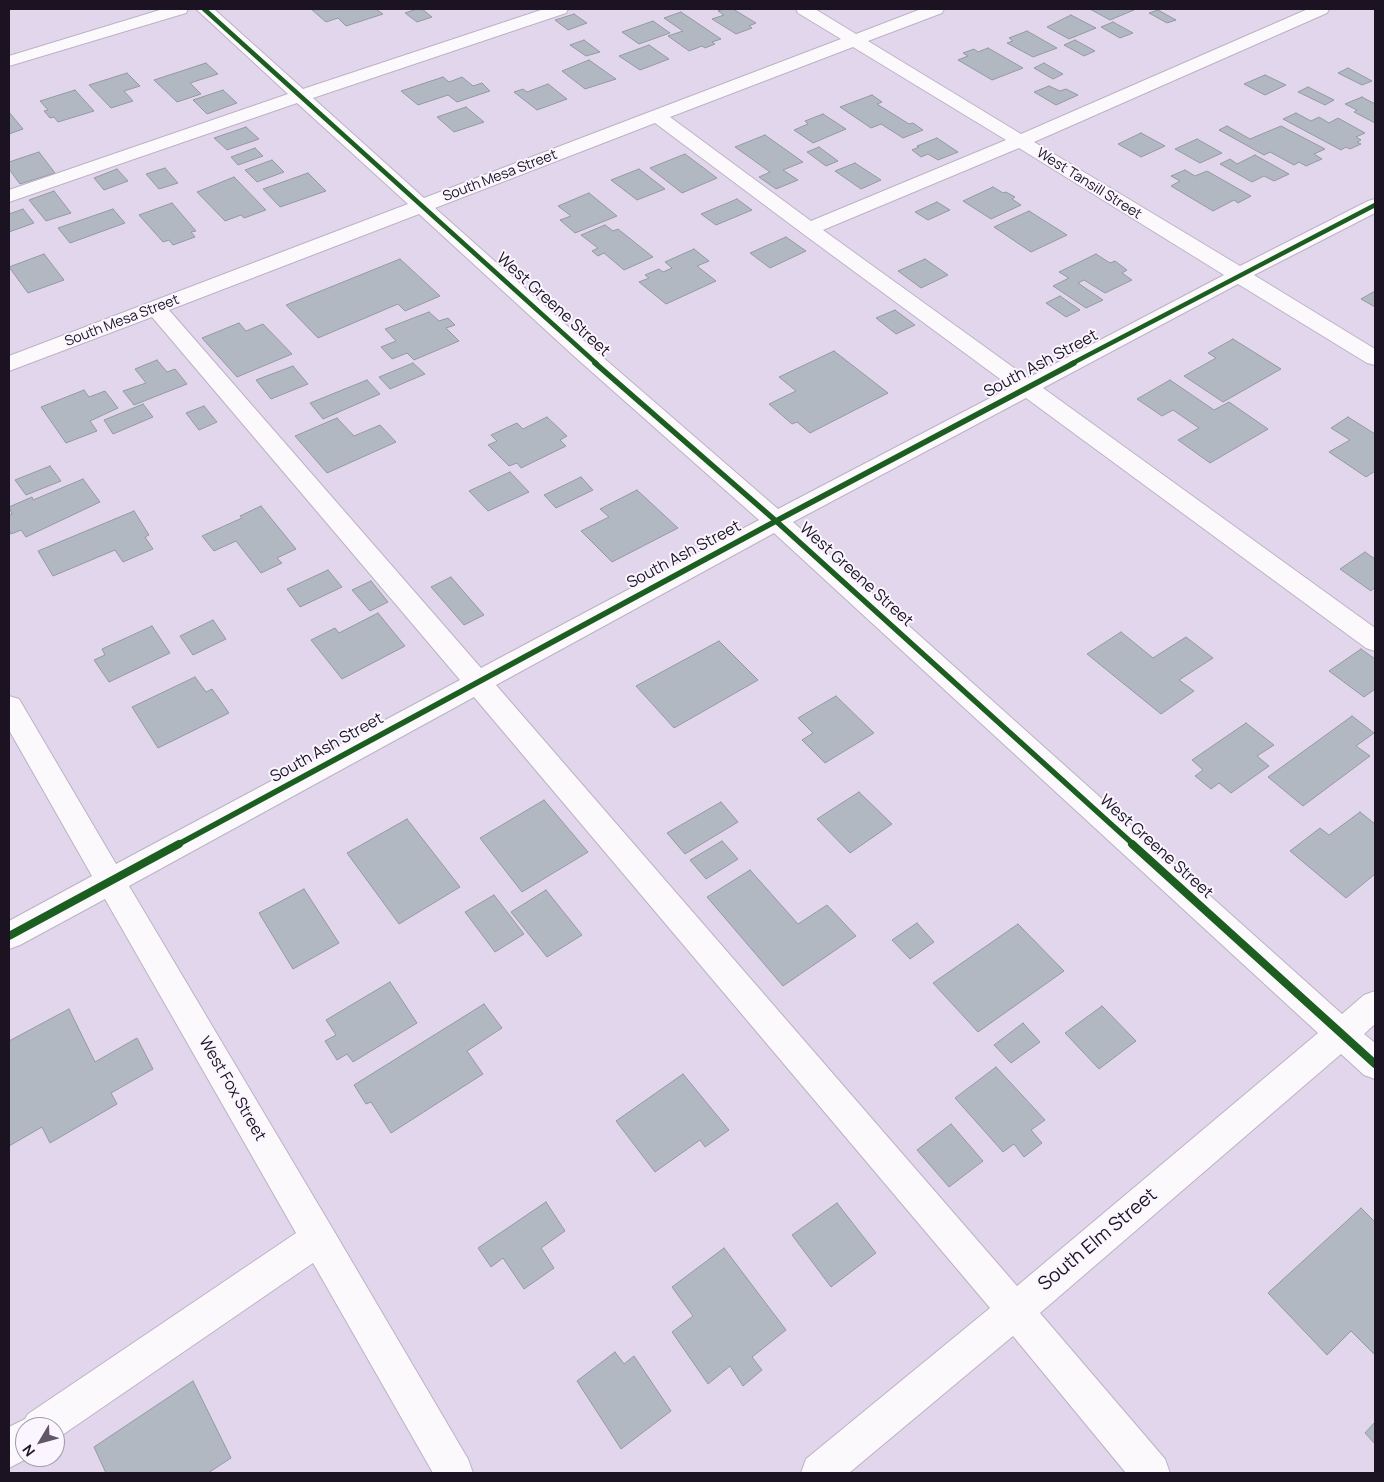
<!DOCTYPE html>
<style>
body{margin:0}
#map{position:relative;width:1384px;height:1482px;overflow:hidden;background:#e2d6ed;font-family:Manrope,sans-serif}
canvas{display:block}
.frame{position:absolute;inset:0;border:10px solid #1b1322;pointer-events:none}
.north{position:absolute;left:15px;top:1417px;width:50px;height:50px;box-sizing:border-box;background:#faf5fe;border:1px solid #a19ba6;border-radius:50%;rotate:233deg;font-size:14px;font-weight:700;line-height:20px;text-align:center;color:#1b1322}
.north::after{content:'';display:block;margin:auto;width:18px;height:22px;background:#615769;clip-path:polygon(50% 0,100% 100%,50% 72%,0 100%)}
</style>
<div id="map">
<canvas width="1384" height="1482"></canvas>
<div class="frame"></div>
<div class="north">N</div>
</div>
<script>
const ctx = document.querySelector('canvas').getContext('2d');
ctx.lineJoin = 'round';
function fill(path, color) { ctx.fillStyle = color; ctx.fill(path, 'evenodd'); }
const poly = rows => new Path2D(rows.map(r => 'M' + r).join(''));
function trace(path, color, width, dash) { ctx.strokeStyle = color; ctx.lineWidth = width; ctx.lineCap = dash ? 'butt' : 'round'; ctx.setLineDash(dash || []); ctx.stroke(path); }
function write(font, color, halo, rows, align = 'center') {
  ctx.font = font + ' Manrope,sans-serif'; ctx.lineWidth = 4; ctx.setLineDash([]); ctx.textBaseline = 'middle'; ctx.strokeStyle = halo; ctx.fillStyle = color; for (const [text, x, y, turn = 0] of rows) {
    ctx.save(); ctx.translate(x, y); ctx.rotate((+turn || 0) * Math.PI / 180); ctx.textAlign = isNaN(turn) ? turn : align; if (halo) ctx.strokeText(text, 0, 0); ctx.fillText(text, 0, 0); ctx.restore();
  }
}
const building = poly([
 [311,9,376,9,383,14,346,26,338,18,326,22,311,9],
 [417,9,422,9,432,17,417,22,405,13,417,9],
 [724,9,733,9,756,23,749,26,752,28,736,34,712,19,724,15,718,11,724,9],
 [1090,9,1133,9,1134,10,1110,20,1090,9],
 [1158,10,1176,20,1167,23,1149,13,1158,10],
 [681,12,721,39,712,42,715,44,705,48,702,46,689,51,668,36,683,31,664,18,681,12],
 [574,14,587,23,568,30,555,20,574,14],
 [1071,15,1096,28,1069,39,1047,27,1071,15],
 [653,21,670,33,639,44,622,32,653,21],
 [1113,22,1133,33,1120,38,1101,27,1113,22],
 [1027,31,1057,48,1033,57,1007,43,1013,41,1009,38,1027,31],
 [584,40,600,52,586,56,570,45,584,40],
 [1075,40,1095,51,1084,56,1064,45,1075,40],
 [649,45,669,59,640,70,619,56,649,45],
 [988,48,1023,68,992,80,958,60,968,56,963,53,974,49,978,52,988,48],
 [589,60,616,79,585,89,562,71,589,60],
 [206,63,218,74,190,83,201,94,177,102,154,80,206,63],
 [1044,63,1063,74,1053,79,1034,68,1044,63],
 [1348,68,1372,81,1362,85,1338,73,1348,68],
 [127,73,140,86,124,91,133,101,111,108,89,85,127,73],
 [1265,75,1286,85,1265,95,1244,84,1265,75],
 [443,77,449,82,462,77,473,86,482,83,490,91,457,102,448,95,418,105,401,91,443,77],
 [548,84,567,99,537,110,514,92,523,89,527,92,548,84],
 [1049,86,1060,91,1066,89,1078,95,1056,105,1034,92,1049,86],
 [1308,87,1334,100,1325,105,1298,92,1308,87],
 [75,90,94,111,58,122,54,117,50,118,44,111,48,110,40,101,75,90],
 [223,90,237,103,207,114,193,100,223,90],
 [872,95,882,102,877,104,909,124,913,123,923,130,903,138,881,124,871,128,840,107,872,95],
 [1362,97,1373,103,1375,102,1375,123,1354,112,1357,110,1345,104,1362,97],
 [466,107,484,122,454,132,437,117,466,107],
 [9,112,23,129,9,134,9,112],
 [1296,113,1311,121,1319,117,1329,123,1338,118,1365,133,1356,137,1361,140,1357,142,1361,144,1350,149,1346,147,1341,150,1283,119,1296,113],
 [823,114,846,129,813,143,794,130,808,124,805,121,823,114],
 [1227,126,1250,139,1281,126,1325,149,1314,154,1322,159,1306,166,1299,162,1294,165,1270,152,1264,155,1219,130,1227,126],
 [246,127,259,139,227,150,214,138,246,127],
 [1141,133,1165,146,1141,157,1118,144,1141,133],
 [765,135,803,162,783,170,798,180,776,189,759,177,770,172,735,147,765,135],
 [937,138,958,152,938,160,928,154,921,157,912,150,919,147,917,146,937,138],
 [1197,139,1222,153,1200,163,1175,149,1197,139],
 [819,147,838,161,826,166,807,152,819,147],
 [255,148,263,156,238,165,231,157,255,148],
 [39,152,55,173,20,184,9,169,9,162,39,152],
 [685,154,717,178,682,193,650,168,685,154],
 [1255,155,1289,174,1274,181,1264,176,1252,182,1220,164,1230,159,1237,164,1255,155],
 [272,160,284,172,257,182,245,170,272,160],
 [855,163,881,180,861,189,835,171,855,163],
 [165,168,178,183,159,189,146,174,165,168],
 [117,169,128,181,104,190,94,178,117,169],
 [639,169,665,189,637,200,611,180,639,169],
 [1185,170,1195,176,1207,171,1251,196,1238,203,1234,200,1213,211,1171,186,1180,181,1171,176,1185,170],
 [308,173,326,191,280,207,263,189,308,173],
 [234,177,266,210,244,218,241,215,225,221,197,192,234,177],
 [993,187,1003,193,1006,192,1015,197,1012,199,1021,205,991,219,963,201,993,187],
 [54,191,71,213,46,221,29,200,54,191],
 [589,193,617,216,575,233,560,220,571,216,558,206,589,193],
 [737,199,752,210,716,225,701,214,737,199],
 [937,202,950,210,928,220,915,212,937,202],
 [172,203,196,231,191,232,195,237,173,245,169,240,163,242,139,215,172,203],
 [23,209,34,223,9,232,9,214,23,209],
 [113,209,125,223,70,243,58,228,113,209],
 [1029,211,1067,235,1031,252,994,227,1029,211],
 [605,225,613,231,618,229,653,257,624,270,604,253,598,256,592,251,598,248,581,235,605,225],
 [786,237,806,251,770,268,750,253,786,237],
 [694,249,709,261,697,266,716,281,666,304,639,282,649,278,645,275,659,269,663,272,672,268,665,262,694,249],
 [44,254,64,280,28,293,9,267,44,254],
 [1096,254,1110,263,1115,261,1127,270,1122,273,1132,280,1105,293,1084,280,1078,283,1103,300,1086,308,1053,286,1069,278,1059,272,1096,254],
 [400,259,440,296,405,311,398,304,318,338,286,305,400,259],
 [925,259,948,275,921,288,898,271,925,259],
 [1375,291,1375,307,1361,299,1375,291],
 [1060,296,1080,310,1066,317,1046,303,1060,296],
 [895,310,915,325,896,334,876,318,895,310],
 [429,312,439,321,448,318,455,325,446,328,459,341,414,360,407,353,392,359,381,347,396,341,385,329,429,312],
 [239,323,246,331,263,324,292,354,237,377,202,338,239,323],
 [1233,339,1281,369,1223,402,1184,376,1216,358,1208,353,1233,339],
 [834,351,888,393,810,433,797,422,792,424,769,404,796,391,779,377,834,351],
 [157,360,167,372,175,369,187,384,134,405,123,391,146,383,135,369,157,360],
 [413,363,425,374,390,389,379,377,413,363],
 [293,366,308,384,271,399,256,380,293,366],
 [367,380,380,394,323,419,310,403,367,380],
 [1170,380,1214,410,1229,402,1268,429,1210,463,1178,440,1199,428,1173,410,1162,416,1137,399,1170,380],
 [84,390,89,397,105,391,118,408,90,421,97,431,66,443,41,407,84,390],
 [143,404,153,417,113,434,104,420,143,404],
 [204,406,217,422,199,430,186,413,204,406],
 [547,417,567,436,560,440,566,446,521,468,517,463,509,466,488,445,497,441,491,435,517,423,523,429,547,417],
 [1348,417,1375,434,1375,471,1366,477,1329,452,1350,440,1331,428,1348,417],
 [337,418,354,436,380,425,396,442,327,473,295,436,337,418],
 [50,466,61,481,26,495,15,480,50,466],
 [510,472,529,492,488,511,469,491,510,472],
 [581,477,593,490,556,508,544,495,581,477],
 [83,479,100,502,26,537,21,530,11,534,9,530,9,515,12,514,9,507,32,497,33,500,83,479],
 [637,490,678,528,612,562,581,531,609,517,600,509,637,490],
 [261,506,296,549,277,558,282,563,261,573,236,541,214,551,202,536,242,518,240,516,261,506],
 [134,511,149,535,145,537,153,549,123,562,115,550,53,576,38,551,134,511],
 [1365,552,1375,559,1375,587,1371,591,1340,569,1365,552],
 [328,570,342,587,300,607,287,589,328,570],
 [451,577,484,615,464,625,431,587,451,577],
 [371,581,388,602,370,611,352,590,371,581],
 [378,613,405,646,342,679,311,640,335,628,339,633,378,613],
 [213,620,226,639,193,655,180,636,213,620],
 [152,626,170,653,109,682,94,660,105,655,102,649,152,626],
 [1121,632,1153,658,1186,637,1213,658,1179,680,1194,691,1161,714,1087,654,1121,632],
 [719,641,758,680,674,728,636,686,719,641],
 [1361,649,1375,659,1375,689,1364,697,1329,671,1361,649],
 [195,677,206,692,212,689,229,713,158,748,132,707,195,677],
 [836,696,874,733,825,763,802,740,813,733,798,718,836,696],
 [1352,716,1374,733,1356,746,1370,756,1303,806,1268,777,1352,716],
 [1246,723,1274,745,1257,756,1269,766,1231,793,1219,783,1211,789,1195,776,1203,770,1192,760,1246,723],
 [859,792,892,824,850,853,817,819,859,792],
 [544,800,588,852,522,892,480,838,544,800],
 [721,802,738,822,685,854,667,833,721,802],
 [1360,812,1375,824,1375,874,1346,898,1290,851,1320,828,1329,835,1360,812],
 [407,819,460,887,399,924,347,853,407,819],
 [722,841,738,859,706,879,690,860,722,841],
 [750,870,798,924,827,905,856,936,783,986,707,897,750,870],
 [304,889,339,943,293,969,259,913,304,889],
 [546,890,582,935,547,957,511,912,546,890],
 [494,895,524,934,495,952,465,912,494,895],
 [917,923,934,942,910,959,892,940,917,923],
 [1018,924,1064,971,978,1032,933,983,1018,924],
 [390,982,417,1023,353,1062,347,1054,337,1060,325,1041,336,1035,326,1020,390,982],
 [484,1004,502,1028,467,1051,483,1074,391,1133,371,1102,366,1104,354,1085,484,1004],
 [1102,1006,1136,1041,1099,1069,1065,1033,1102,1006],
 [69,1009,95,1062,137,1038,153,1069,111,1093,117,1104,50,1143,42,1127,9,1146,9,1041,69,1009],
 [1023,1023,1040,1042,1011,1063,994,1045,1023,1023],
 [996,1067,1045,1120,1031,1130,1042,1143,1024,1157,1014,1144,1003,1152,955,1098,996,1067],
 [683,1074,729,1130,705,1147,700,1140,655,1172,616,1121,683,1074],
 [951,1124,983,1161,949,1187,917,1150,951,1124],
 [546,1202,565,1231,541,1248,554,1268,524,1289,503,1258,491,1267,478,1248,546,1202],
 [837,1203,876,1253,831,1287,792,1235,837,1203],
 [1361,1208,1375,1222,1375,1355,1351,1331,1327,1355,1268,1293,1361,1208],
 [724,1248,786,1330,752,1357,762,1370,743,1386,730,1366,708,1384,672,1332,693,1316,672,1287,724,1248],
 [615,1352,624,1364,634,1356,671,1411,621,1449,577,1381,615,1352],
 [193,1381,231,1458,208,1473,106,1473,94,1447,193,1381],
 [1375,1422,1375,1444,1365,1433,1375,1422]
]);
const minor = poly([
 [163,9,188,9,186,13,9,66,9,56,163,9],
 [196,9,214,9,303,89,544,9,568,9,566,13,313,98,424,198,841,39,798,13,796,9,815,9,856,34,921,9,944,9,942,13,868,41,1021,134,1308,9,1329,9,1327,13,1034,142,1240,266,1368,201,1375,199,1375,213,1254,275,1375,349,1375,365,1367,363,1238,284,1043,388,1375,628,1375,651,1366,648,1026,398,793,522,1342,1014,1364,995,1375,991,1375,1024,1364,1034,1375,1043,1375,1079,1364,1075,1341,1054,1040,1313,1165,1459,1170,1473,1126,1473,1013,1336,849,1473,801,1473,806,1459,990,1308,474,697,129,886,331,1226,468,1459,473,1473,433,1473,313,1263,55,1440,55,1427,25,1427,25,1457,30,1457,9,1468,9,1427,25,1419,28,1414,296,1233,105,899,20,945,9,949,9,921,92,876,9,730,9,696,19,699,116,864,460,680,152,317,9,371,9,356,408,204,297,103,9,202,9,190,288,94,196,9],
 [853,47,1006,140,811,221,670,117,853,47],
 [655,123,802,233,1011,387,778,509,591,347,435,208,655,123],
 [1019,148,1224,275,1028,378,823,230,1019,148],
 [419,214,575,357,759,520,481,668,169,310,419,214],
 [774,533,1318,1033,1017,1286,496,685,774,533]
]);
const cyclewayFar2 = poly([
 [204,9,597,364],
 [1071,364,1375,205]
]);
const cyclewayFar1 = poly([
 [595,363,776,521,1134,845],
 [177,845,776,521,1074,363]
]);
const cycleway = poly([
 [1132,844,1375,1064],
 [9,936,179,844]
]);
const farStreetnames = [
 ["South Mesa Street",500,176,-21],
 ["West Tansill Street",1089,184,32],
 ["South Mesa Street",122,321,-21]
];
const streetNames = [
 ["West Greene Street",553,305,42],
 ["South Ash Street",1041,364,-28],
 ["South Ash Street",684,555,-28],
 ["West Greene Street",856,575,42],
 ["South Ash Street",327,748,-29],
 ["West Greene Street",1156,847,42],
 ["West Fox Street",232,1089,60]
];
const nearStreetnames = [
 ["South Elm Street",1098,1240,-40]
];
fill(building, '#b2b8c1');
trace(building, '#9399a2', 1);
trace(minor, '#bcb2c4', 2);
fill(minor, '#fbf9fc');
trace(cyclewayFar2, '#1b5e20', 4.5);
trace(cyclewayFar1, '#1b5e20', 5.5);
trace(cycleway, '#1b5e20', 8);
write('14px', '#1b1322', '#faf5fe', farStreetnames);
write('16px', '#1b1322', '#faf5fe', streetNames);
write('19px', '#1b1322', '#faf5fe', nearStreetnames);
</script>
